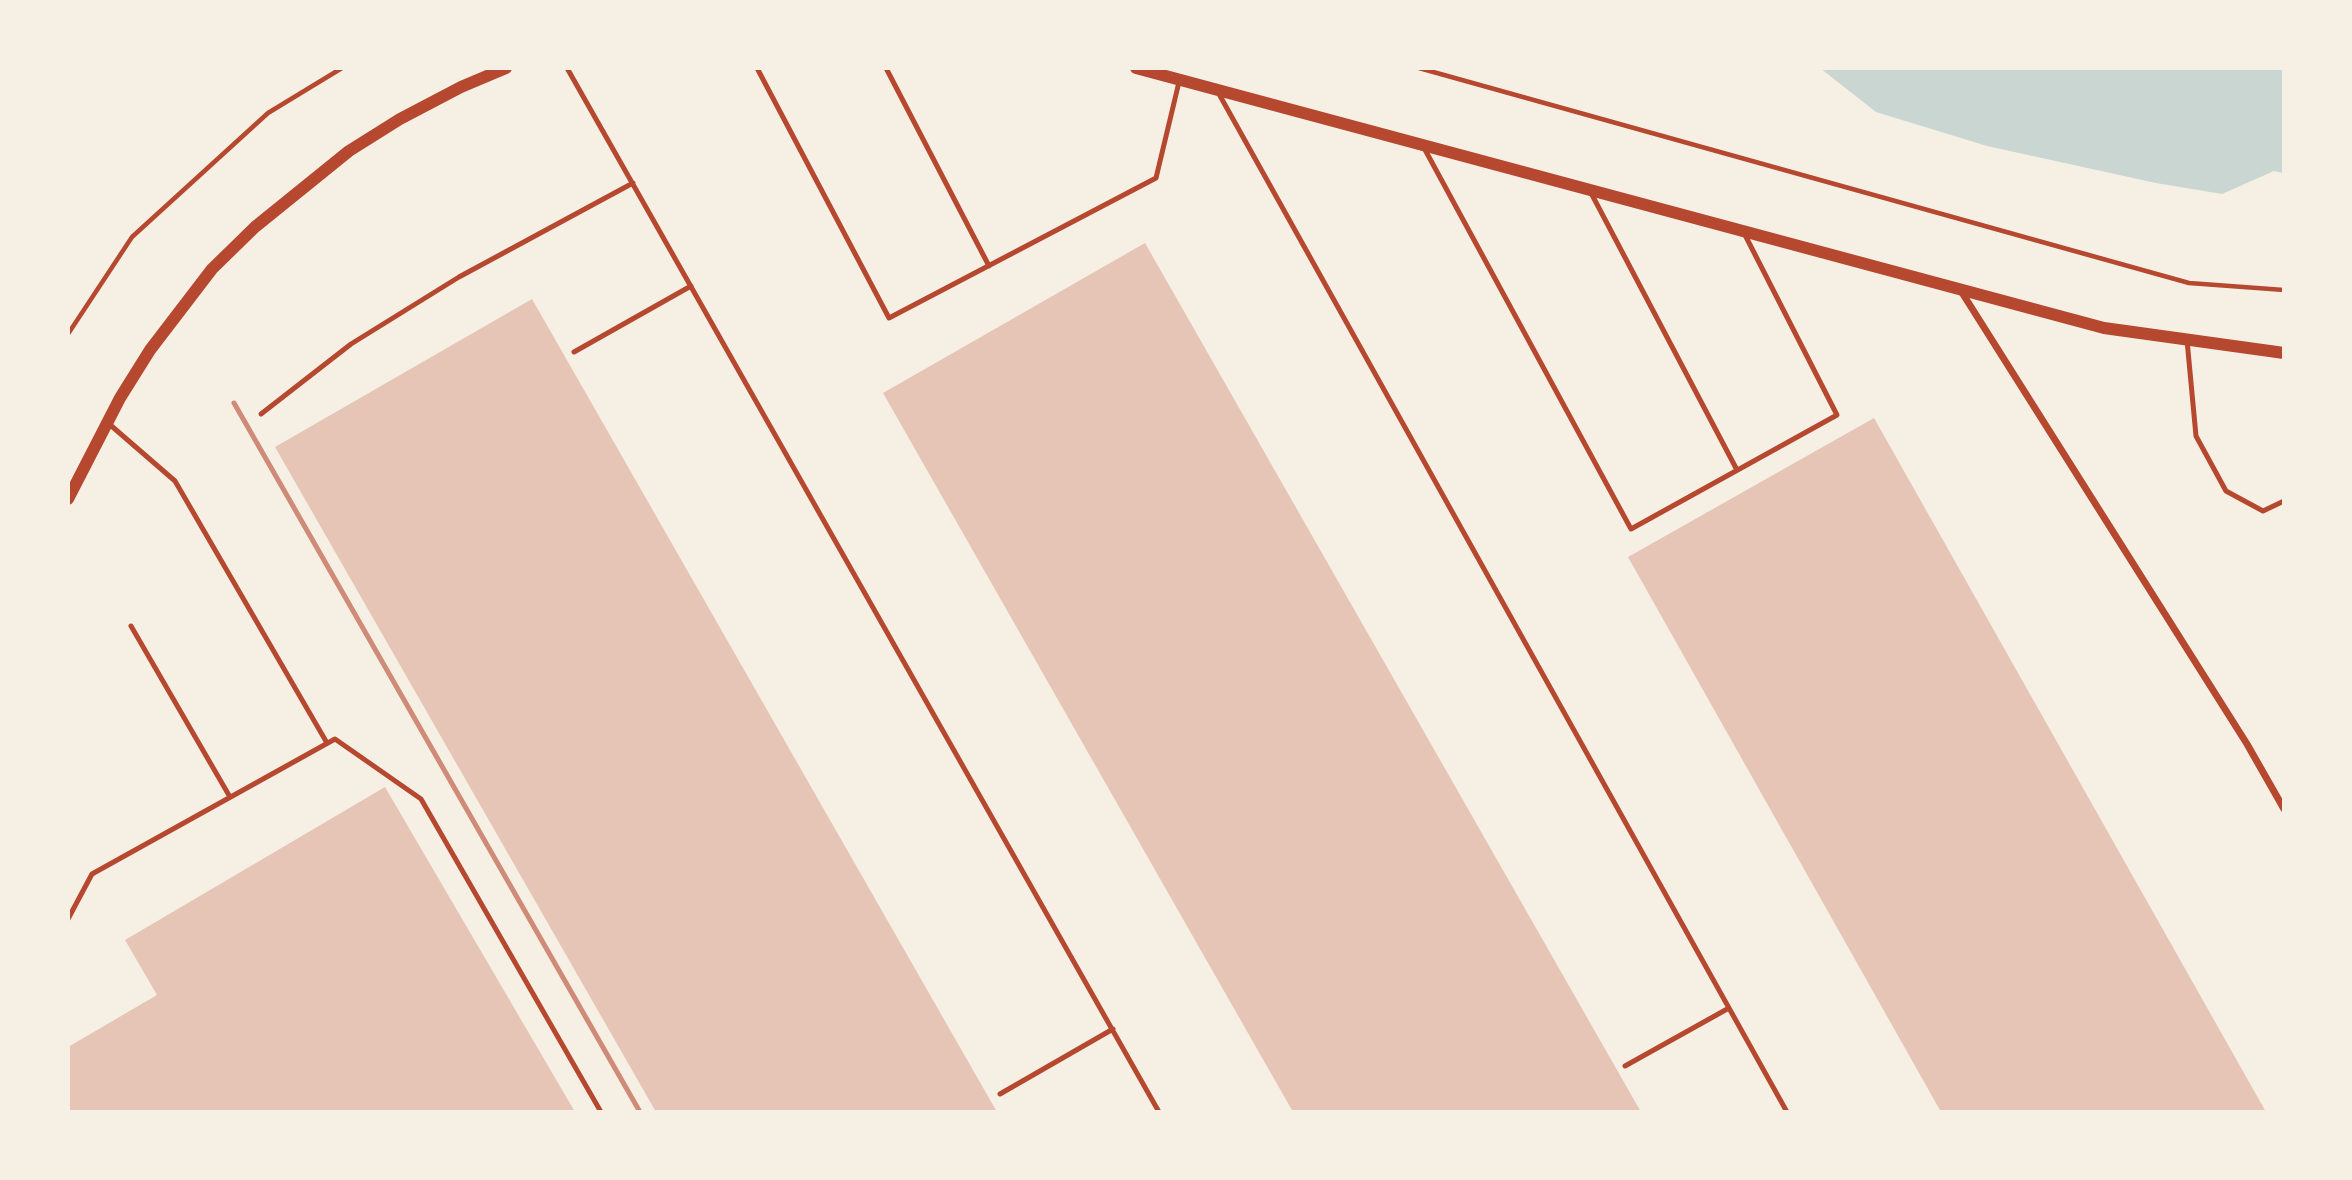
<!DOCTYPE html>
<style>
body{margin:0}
#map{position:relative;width:2352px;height:1180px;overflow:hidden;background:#f6efe4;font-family:Poppins,sans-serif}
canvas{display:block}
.frame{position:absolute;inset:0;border:70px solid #f6efe4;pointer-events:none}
</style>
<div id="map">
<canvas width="2352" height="1180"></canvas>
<div class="frame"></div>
</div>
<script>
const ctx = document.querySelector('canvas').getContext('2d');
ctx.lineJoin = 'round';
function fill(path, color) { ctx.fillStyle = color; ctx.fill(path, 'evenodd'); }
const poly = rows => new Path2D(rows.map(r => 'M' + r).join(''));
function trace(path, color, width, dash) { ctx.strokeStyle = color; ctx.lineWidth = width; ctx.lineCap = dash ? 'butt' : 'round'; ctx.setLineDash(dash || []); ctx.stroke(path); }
const water = poly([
 [1820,68,2284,68,2284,173,2274,171,2222,194,2156,183,1987,146,1876,112]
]);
const building = poly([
 [1145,243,1641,1112,1293,1112,883,393],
 [532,299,997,1112,656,1112,275,447],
 [1874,418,2266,1112,1941,1112,1628,557],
 [385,787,575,1112,68,1112,68,1047,157,995,125,940]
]);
const path = poly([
 [1419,68,2189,283,2284,290],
 [68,334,132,237,268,113,342,68]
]);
const service = poly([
 [567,68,1159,1112],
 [757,68,889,318,1156,178,1179,82],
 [886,68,989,266],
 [1219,94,1787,1112],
 [1423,146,1631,529,1837,415,1744,233],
 [1590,191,1737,470],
 [2187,340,2196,436,2226,491,2263,511,2284,501],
 [574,352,691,286],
 [261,414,351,344,459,277,633,183],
 [108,423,175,481,327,743],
 [131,626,230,797],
 [68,919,92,874,335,739,421,799,601,1112],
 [1625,1066,1729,1008],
 [1000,1094,1113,1029]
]);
const minor = poly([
 [1961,291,2247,744,2284,809]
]);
const tertiary = poly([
 [1136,68,2104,328,2284,353],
 [68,499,120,398,150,350,212,269,255,227,349,151,400,119,461,87,506,68]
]);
const rail = poly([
 [234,403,640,1112]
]);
fill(water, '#c9d6d2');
fill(building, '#e6c5b7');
trace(path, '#b5482f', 4.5);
trace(service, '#b5482f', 5);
trace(minor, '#b5482f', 7);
trace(tertiary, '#b5482f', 12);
trace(rail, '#cf8b77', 5);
</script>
